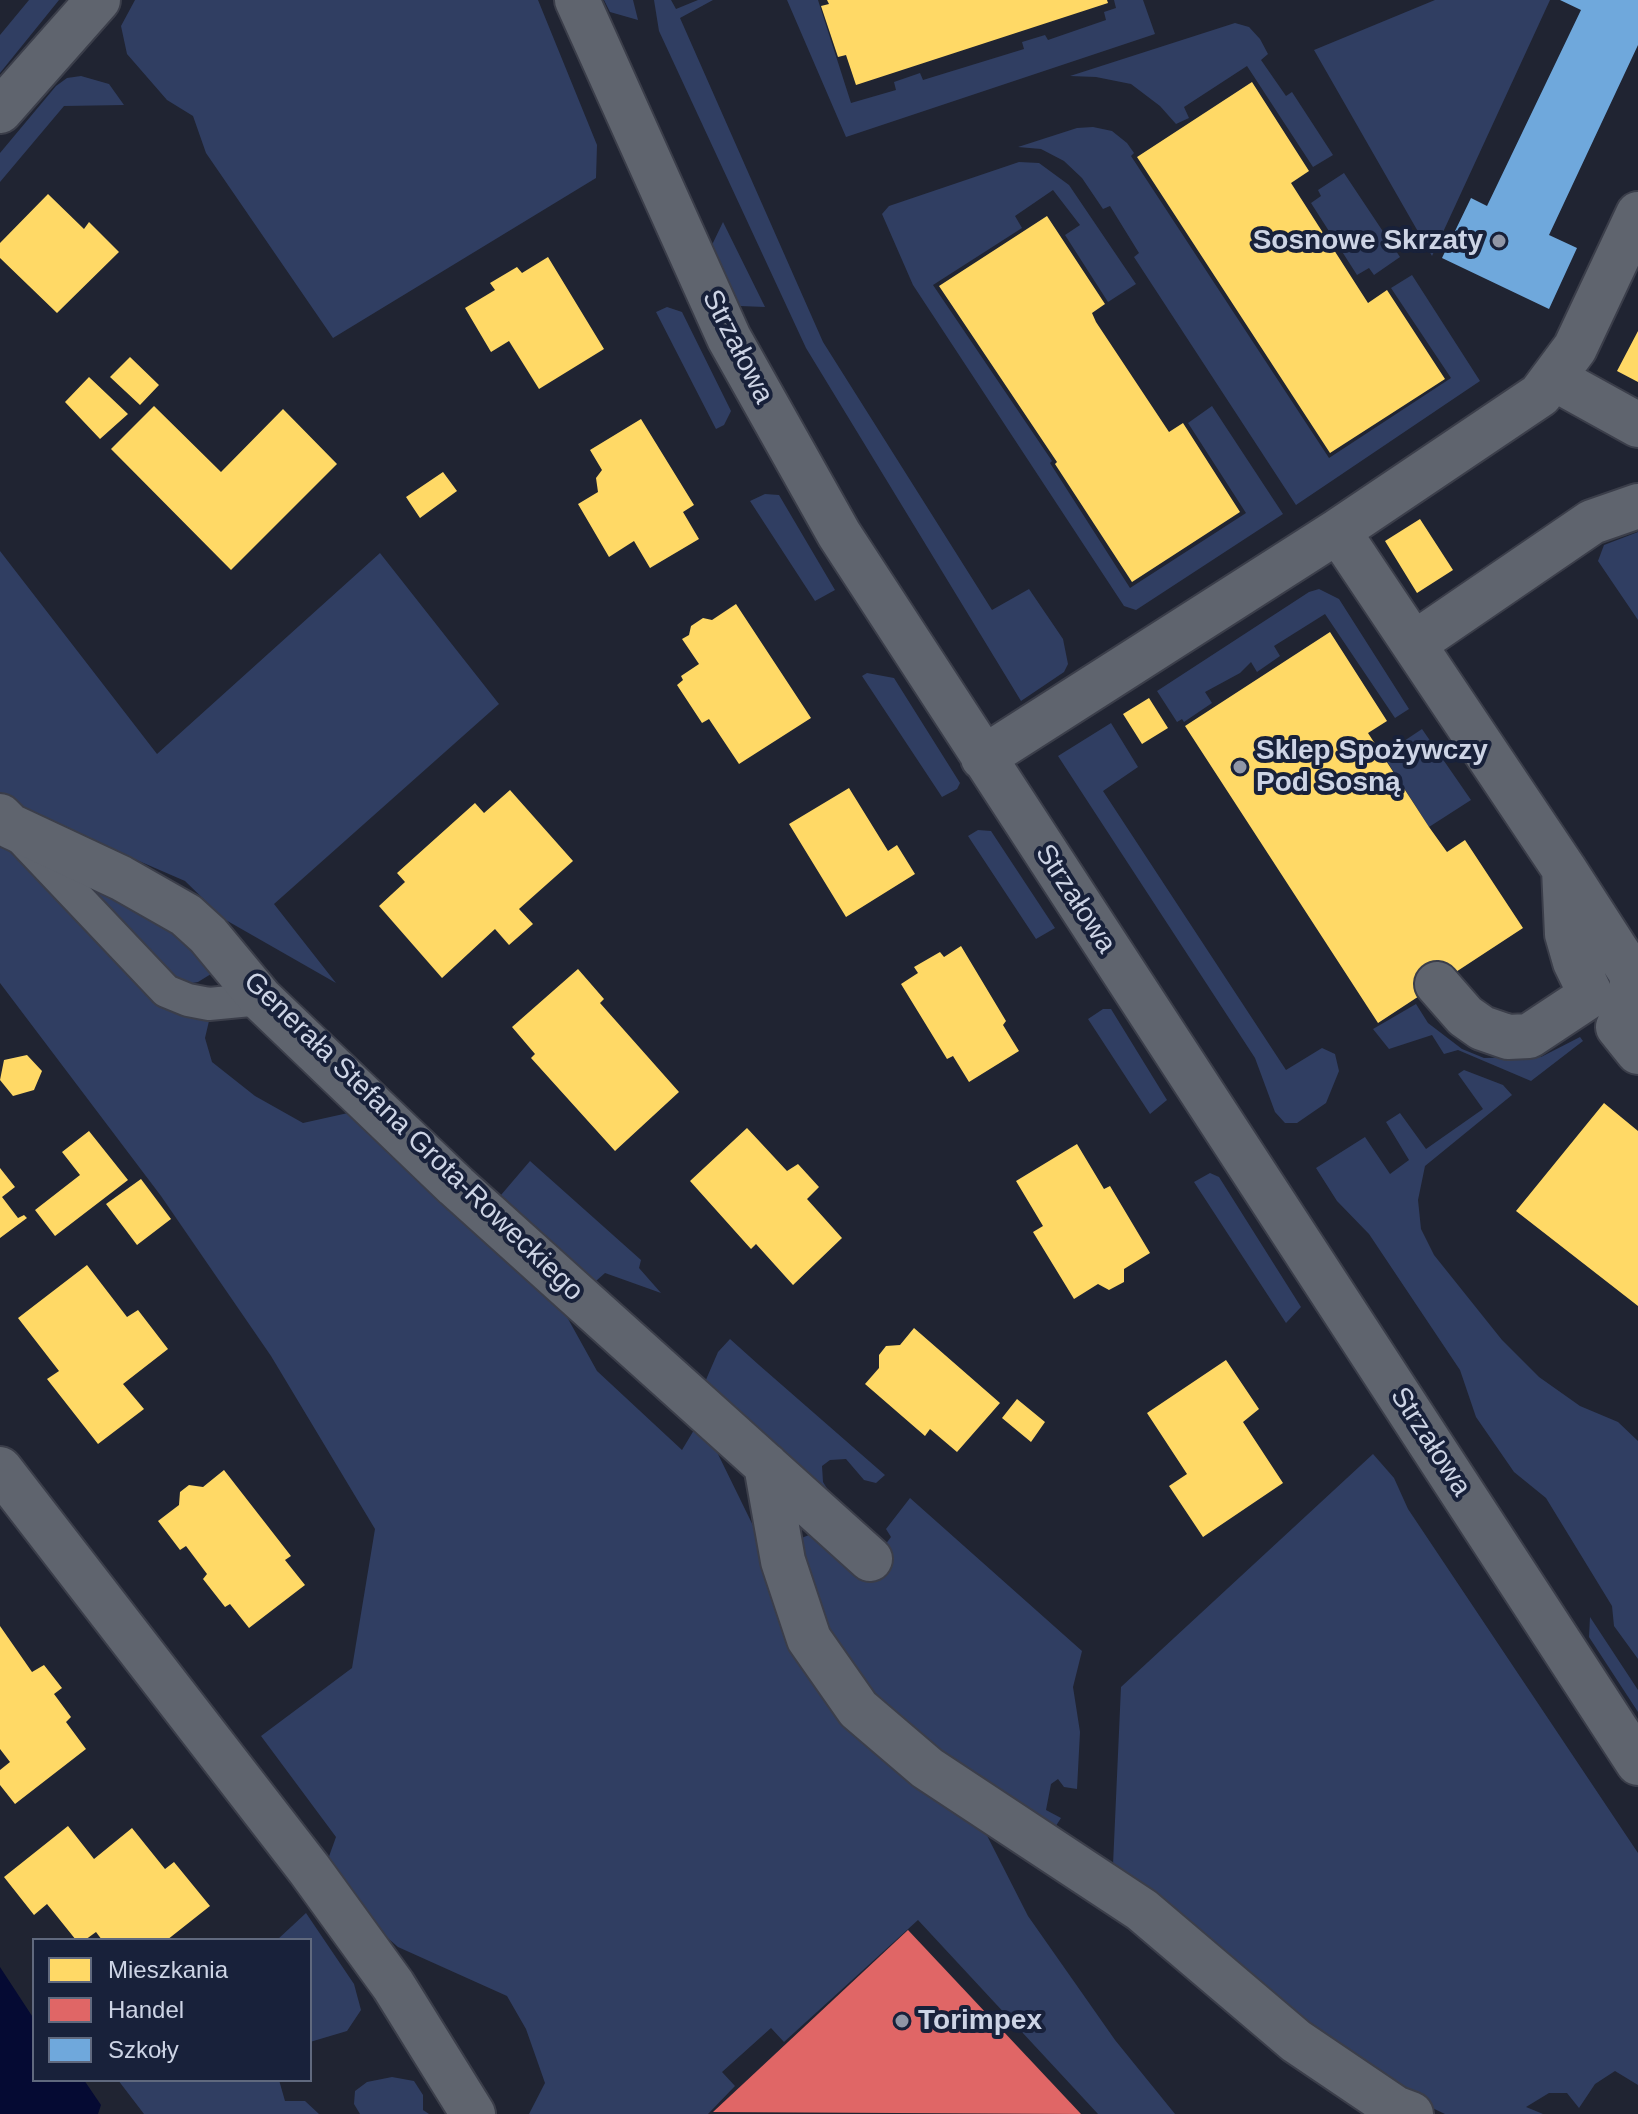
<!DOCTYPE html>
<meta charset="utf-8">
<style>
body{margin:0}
#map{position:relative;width:1638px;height:2114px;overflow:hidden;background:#202432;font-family:Arial,sans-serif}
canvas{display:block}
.legend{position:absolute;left:32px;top:1938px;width:280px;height:144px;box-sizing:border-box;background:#18213a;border:2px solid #60697e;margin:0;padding:10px 14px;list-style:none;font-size:24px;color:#cdd4e5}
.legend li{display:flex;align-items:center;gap:16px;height:40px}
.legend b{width:40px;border:2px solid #60697e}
</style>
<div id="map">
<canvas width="1638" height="2114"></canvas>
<ul class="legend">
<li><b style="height:22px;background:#ffd966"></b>Mieszkania</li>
<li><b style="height:22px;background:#e06666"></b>Handel</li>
<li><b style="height:22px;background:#6fa8dc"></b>Szkoły</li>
</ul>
</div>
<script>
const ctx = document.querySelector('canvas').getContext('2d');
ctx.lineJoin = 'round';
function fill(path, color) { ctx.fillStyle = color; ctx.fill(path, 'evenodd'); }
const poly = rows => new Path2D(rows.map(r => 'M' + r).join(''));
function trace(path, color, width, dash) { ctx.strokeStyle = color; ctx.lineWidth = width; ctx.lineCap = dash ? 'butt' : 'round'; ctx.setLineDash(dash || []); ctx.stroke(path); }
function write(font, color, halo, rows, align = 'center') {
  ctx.font = font + ' Arial,sans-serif'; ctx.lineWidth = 8; ctx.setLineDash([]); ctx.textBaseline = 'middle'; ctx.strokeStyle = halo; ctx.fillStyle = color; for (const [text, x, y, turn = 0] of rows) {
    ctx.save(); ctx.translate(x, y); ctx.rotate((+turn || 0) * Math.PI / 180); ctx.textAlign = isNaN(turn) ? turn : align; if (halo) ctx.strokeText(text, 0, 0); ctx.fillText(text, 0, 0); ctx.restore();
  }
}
const green = poly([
 [29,0,59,0,0,73,0,35],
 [135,0,538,0,597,145,596,178,333,338,206,153,193,116,167,100,127,54,121,26],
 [604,0,633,0,638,20,610,12],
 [654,0,671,0,676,9,698,0,713,0,680,18,823,342,992,610,1029,589,1063,639,1068,664,1064,672,1021,701,806,348,659,31],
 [787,0,818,0,851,103,896,90,894,82,920,73,923,80,1024,49,1022,42,1045,35,1048,40,1106,20,1104,12,1116,8,1114,0,1143,0,1155,34,846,137],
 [1435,0,1550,0,1432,256,1314,50],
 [1235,23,1249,27,1260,39,1268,54,1261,60,1286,96,1292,92,1333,155,1313,167,1247,66,1184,107,1189,118,1176,124,1160,106,1131,84,1096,77,1070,76],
 [81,76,109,84,124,105,64,106,0,182,0,153,56,86,67,78],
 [1093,127,1112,131,1127,143,1134,153,1131,156,1329,458,1451,378,1391,288,1412,275,1480,381,1296,505,1134,257,1139,253,1110,206,1103,209,1082,178,1064,161,1041,149,1018,147,1077,128],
 [1019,162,1039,163,1069,185,1136,284,1108,302,1065,235,1080,225,1053,190,1015,216,1022,228,933,285,1052,461,1050,463,1130,588,1246,513,1188,423,1212,406,1283,514,1136,610,1124,606,913,285,882,214,889,206],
 [1344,173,1400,257,1374,275,1369,268,1357,275,1311,203,1321,196,1318,190],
 [723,222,765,307,740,306,711,247],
 [667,307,682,312,731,411,724,425,716,429,656,312],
 [765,494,779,495,835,590,815,601,750,501],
 [1638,532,1638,620,1598,561,1604,545],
 [0,551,157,754,380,553,499,704,274,904,336,983,224,919,185,881,42,819,0,792],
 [1319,589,1339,599,1409,709,1395,718,1325,614,1274,646,1280,656,1257,672,1251,662,1240,673,1205,692,1212,703,1184,722,1182,719,1177,722,1157,691,1309,592],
 [867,673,894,678,960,783,957,789,942,797,862,676],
 [1111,723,1138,767,1103,791,1286,1070,1322,1048,1335,1054,1339,1071,1326,1103,1297,1123,1285,1123,1275,1112,1255,1058,1058,756],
 [1422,729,1471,800,1429,827,1383,755],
 [0,828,162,1008,209,1021,205,1038,212,1062,255,1096,303,1123,348,1113,562,1308,597,1371,682,1450,694,1430,716,1450,765,1550,777,1585,973,1808,1028,1916,1115,2040,1175,2114,1098,2114,918,1920,784,2042,771,2028,722,2072,735,2086,708,2114,529,2114,545,2083,526,2029,507,1996,398,1947,376,1928,327,1862,336,1837,261,1736,352,1668,375,1529,271,1356,161,1196,0,983],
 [978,830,991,831,1055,928,1036,939,968,836],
 [73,870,182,938,211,974,198,982,187,984,173,980],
 [1416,1004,1428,1023,1462,1049,1484,1058,1541,1057,1580,1037,1583,1041,1531,1081,1458,1050,1444,1054,1432,1035,1389,1049,1373,1029],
 [1103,1009,1111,1009,1167,1100,1150,1114,1088,1019],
 [1464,1070,1503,1085,1512,1095,1425,1166,1418,1200,1421,1229,1434,1255,1502,1340,1539,1377,1580,1406,1618,1422,1638,1441,1638,1659,1614,1626,1612,1606,1546,1498,1514,1472,1476,1417,1460,1370,1369,1234,1337,1201,1316,1168,1365,1137,1390,1174,1409,1160,1386,1122,1400,1113,1426,1149,1483,1109,1458,1074],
 [530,1161,641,1260,639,1268,661,1293,605,1273,596,1281,501,1195],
 [1210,1173,1219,1177,1301,1307,1286,1323,1194,1182],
 [730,1339,759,1365,885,1475,876,1483,864,1480,846,1459,830,1460,822,1466,823,1482,833,1498,705,1382,718,1352],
 [1373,1454,1394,1478,1408,1509,1638,1853,1638,2085,1615,2071,1595,2084,1579,2108,1567,2093,1549,2093,1526,2107,1543,2114,1445,2114,1405,2095,1325,2042,1113,1865,1121,1687],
 [910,1498,1082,1651,1073,1687,1080,1732,1077,1789,1064,1787,1058,1779,1051,1784,1046,1810,1061,1818,1052,1832,967,1780,843,1678,799,1539,809,1535,879,1553,891,1537,886,1529],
 [1590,1617,1638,1690,1638,1712,1589,1637],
 [306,1913,354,1984,361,2010,347,2031,310,2042,310,1940,277,1940],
 [392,2077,414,2081,423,2095,423,2110,429,2114,360,2114,354,2104,355,2091,367,2082],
 [118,2080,279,2080,285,2101,305,2101,319,2114,144,2114]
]);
const water = poly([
 [0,1967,34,2019,34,2080,84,2080,101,2105,98,2114,0,2114]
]);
const homes = poly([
 [827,0,1107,0,1108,3,856,85,846,55,838,57,821,6,829,4],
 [1252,82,1309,171,1291,183,1368,303,1387,290,1445,379,1330,453,1137,157],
 [48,194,84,229,89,222,119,252,57,313,0,258,0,243],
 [1047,216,1105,304,1092,313,1096,322,1169,432,1183,423,1240,512,1132,582,1055,464,1057,462,939,286],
 [548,257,604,349,539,389,509,341,491,352,465,308,495,290,490,283,517,267,522,273],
 [1638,331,1638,382,1617,371],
 [130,357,159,385,140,405,110,377],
 [89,377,128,414,100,439,65,402],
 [154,406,221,472,283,409,337,464,231,570,111,449],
 [641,419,694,505,683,512,699,539,650,568,634,541,609,557,578,504,598,492,596,478,602,470,590,450],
 [443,472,457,491,420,518,406,497],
 [1420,519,1453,570,1417,593,1385,541],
 [736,604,811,718,739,764,709,719,702,723,677,685,683,680,681,676,699,664,682,639,689,635,691,626,703,618,712,620],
 [1330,632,1387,721,1368,733,1429,827,1447,852,1465,840,1523,928,1378,1023,1185,726],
 [1149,698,1168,728,1142,744,1123,714],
 [849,788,888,851,897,845,915,874,846,917,789,824],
 [510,790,573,861,519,909,533,924,509,945,495,929,442,978,379,906,405,882,397,873,475,803,484,813],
 [961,946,1006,1021,1003,1025,1019,1051,969,1082,953,1056,947,1059,901,984,918,973,914,967,940,952,944,957],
 [578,969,604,999,600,1003,679,1092,615,1151,531,1058,535,1054,512,1027],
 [27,1055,42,1071,34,1090,13,1096,0,1080,4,1060],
 [1604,1103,1638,1131,1638,1306,1516,1211],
 [747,1128,787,1171,798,1164,819,1187,807,1199,842,1238,793,1285,756,1244,751,1249,690,1181],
 [89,1131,128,1180,55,1236,35,1210,80,1175,62,1152],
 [1077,1144,1104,1189,1110,1186,1150,1253,1124,1269,1124,1282,1109,1290,1098,1284,1074,1299,1033,1232,1043,1226,1016,1181],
 [0,1168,15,1187,2,1197,18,1218,24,1215,27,1218,0,1238],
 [141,1179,171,1219,137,1245,106,1204],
 [87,1265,127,1317,138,1310,168,1349,123,1384,144,1409,98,1444,47,1379,59,1371,18,1318],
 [914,1328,1000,1403,957,1452,930,1429,925,1436,865,1384,879,1368,879,1355,886,1346,900,1345],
 [1226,1360,1259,1409,1243,1422,1283,1483,1203,1537,1169,1486,1187,1474,1147,1413],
 [1017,1399,1045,1422,1031,1442,1002,1418],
 [224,1470,291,1556,285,1560,305,1585,249,1628,230,1604,225,1607,203,1579,207,1574,186,1546,180,1550,158,1521,179,1505,180,1492,189,1485,203,1487],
 [0,1626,32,1672,44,1665,62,1688,54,1694,71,1717,66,1722,86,1749,15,1804,0,1785,0,1770,10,1762,0,1749],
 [68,1826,94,1859,132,1828,165,1869,174,1862,210,1906,167,1940,102,1940,96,1932,85,1940,76,1940,47,1904,34,1915,4,1877]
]);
const shops = poly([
 [908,1930,1081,2114,713,2112]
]);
const schools = poly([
 [1560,0,1638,0,1638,45,1549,235,1577,248,1549,309,1442,258,1471,198,1487,206,1581,10]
]);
const service = poly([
 [20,837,166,991,188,1000,209,1004,261,999]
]);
const minor = poly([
 [577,0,729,338,839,534,1638,1763],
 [0,111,98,0],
 [1555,379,1638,425],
 [1338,531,1564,869,1567,934,1575,962,1591,995,1529,1036,1508,1037,1482,1028,1465,1016,1437,984],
 [1415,643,1592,522,1638,506],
 [983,758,1338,531,1540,395,1575,348,1638,214],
 [0,816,10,826,121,878,186,915,208,935,261,999,456,1186,870,1559],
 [1564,869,1631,973,1633,991,1629,1011,1618,1027,1638,1052],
 [766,1465,783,1561,809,1639,858,1709,927,1768,1142,1910,1296,2041,1395,2108,1411,2114],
 [0,1469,309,1869,393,1985,473,2114]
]);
const markers = [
 [1499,241,8,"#9096a6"],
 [1240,767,8,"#9096a6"],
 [902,2021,8,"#9096a6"]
];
const poiNames = [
 ["Sosnowe Skrzaty",1483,241,"right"],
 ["Sklep Spożywczy",1256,751],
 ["Pod Sosną",1256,783],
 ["Torimpex",918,2021]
];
const streetNames = [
 ["Strzałowa",737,347,63],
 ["Strzałowa",1075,899,57],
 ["Generała Stefana Grota-Roweckiego",413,1137,44],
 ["Strzałowa",1430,1442,57]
];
fill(green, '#303e62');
fill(water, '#050a33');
fill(homes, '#ffd966');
fill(shops, '#e06666');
fill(schools, '#6fa8dc');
trace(service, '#3b3e4a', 36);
trace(minor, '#3b3e4a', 48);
trace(service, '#5f646e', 32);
trace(minor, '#5f646e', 44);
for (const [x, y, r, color] of markers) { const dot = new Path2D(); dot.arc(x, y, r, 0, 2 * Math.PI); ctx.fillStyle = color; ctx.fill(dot); trace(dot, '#18213a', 3); }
write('bold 28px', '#cdd4e5', '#18213a', poiNames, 'left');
write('28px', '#cdd4e5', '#18213a', streetNames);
</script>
